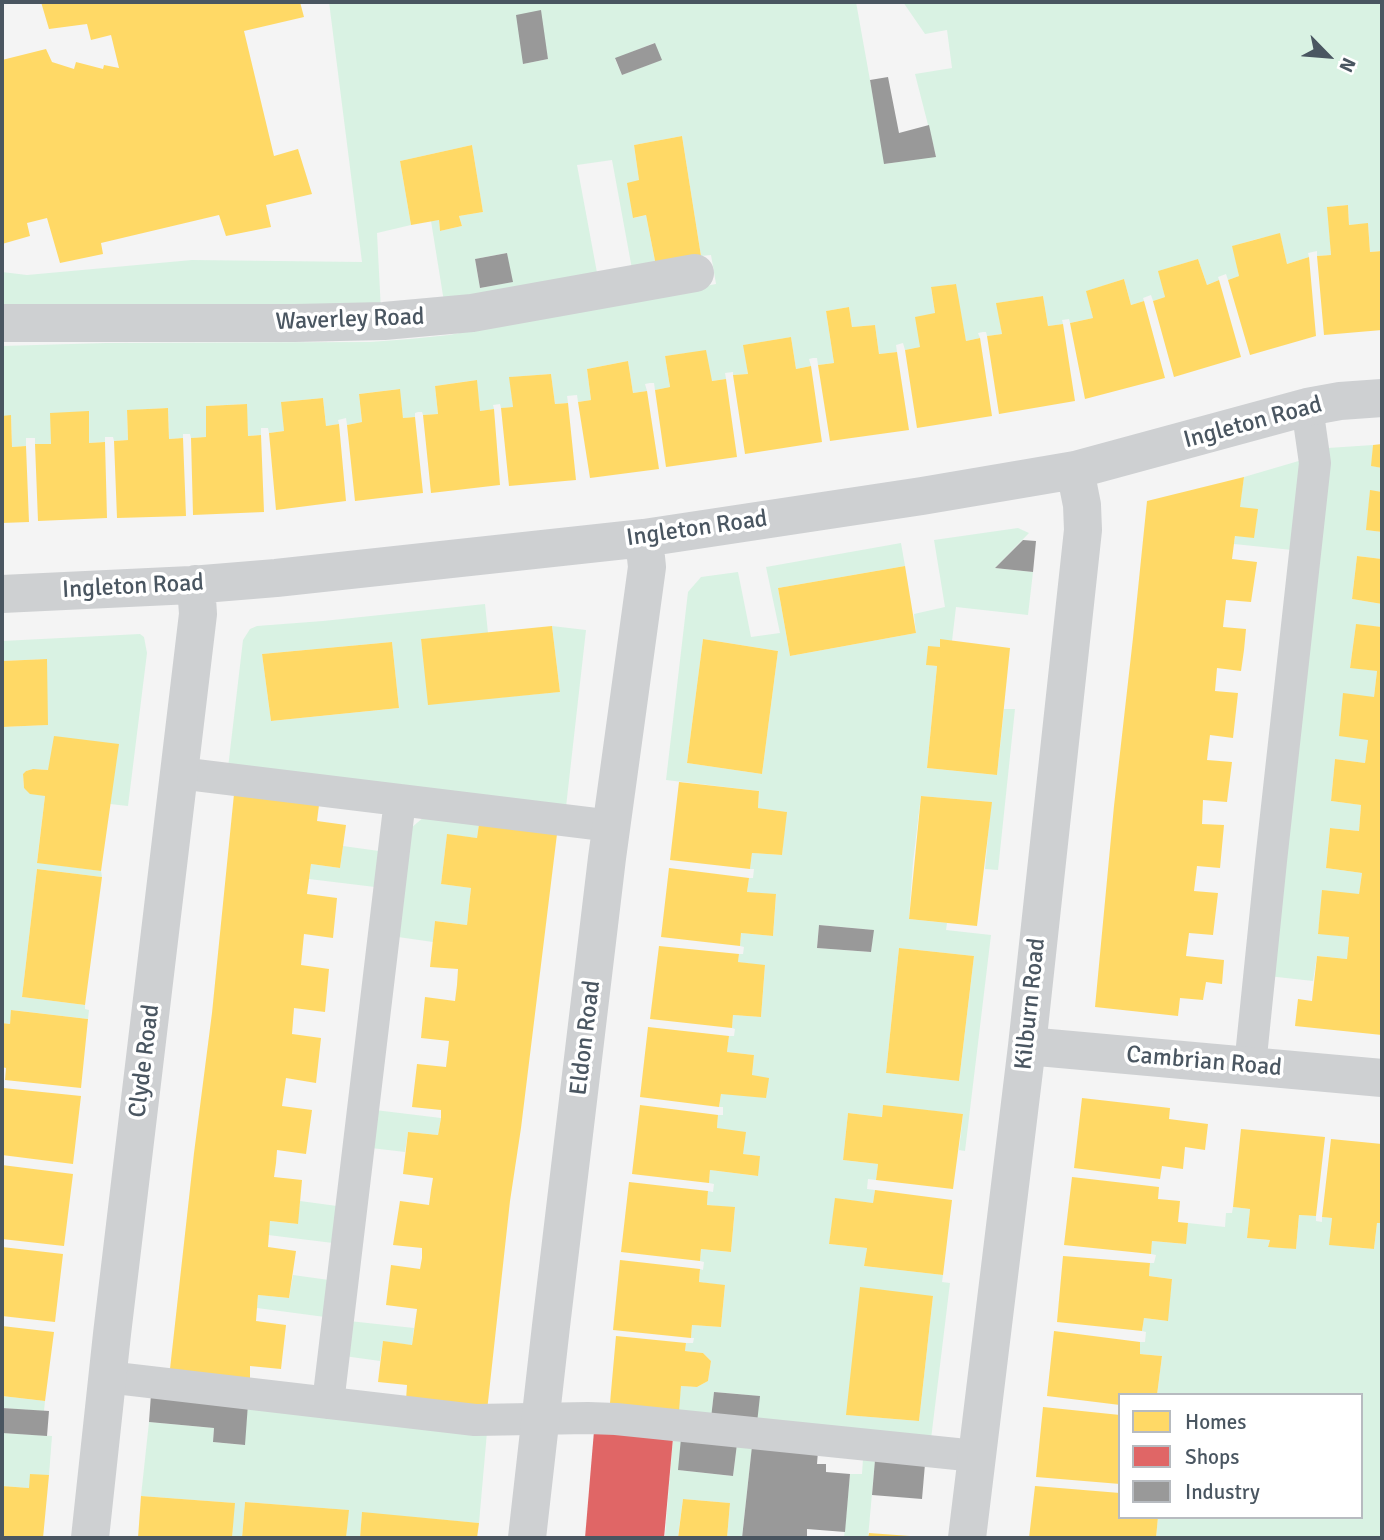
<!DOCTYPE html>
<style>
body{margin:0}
#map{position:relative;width:1384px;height:1540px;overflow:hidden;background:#f4f4f4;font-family:Signika,sans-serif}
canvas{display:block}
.frame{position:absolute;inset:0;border:4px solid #4a5661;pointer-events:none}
.legend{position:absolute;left:1118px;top:1393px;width:245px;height:126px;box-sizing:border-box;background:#fff;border:2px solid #b7bbc0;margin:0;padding:9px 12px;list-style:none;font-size:21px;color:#4a5661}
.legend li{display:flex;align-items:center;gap:14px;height:35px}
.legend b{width:35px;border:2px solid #b7bbc0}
.north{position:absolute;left:1293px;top:21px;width:70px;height:70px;-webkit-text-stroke:5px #fff;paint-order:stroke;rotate:115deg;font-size:19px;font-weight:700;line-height:28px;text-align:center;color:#4a5661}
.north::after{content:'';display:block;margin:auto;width:24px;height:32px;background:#4a5661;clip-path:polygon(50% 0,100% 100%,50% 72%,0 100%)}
</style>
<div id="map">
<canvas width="1384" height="1540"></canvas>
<div class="frame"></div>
<ul class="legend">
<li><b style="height:19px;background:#ffd966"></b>Homes</li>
<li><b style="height:19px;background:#e06666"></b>Shops</li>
<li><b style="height:19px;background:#999"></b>Industry</li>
</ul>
<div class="north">N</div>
</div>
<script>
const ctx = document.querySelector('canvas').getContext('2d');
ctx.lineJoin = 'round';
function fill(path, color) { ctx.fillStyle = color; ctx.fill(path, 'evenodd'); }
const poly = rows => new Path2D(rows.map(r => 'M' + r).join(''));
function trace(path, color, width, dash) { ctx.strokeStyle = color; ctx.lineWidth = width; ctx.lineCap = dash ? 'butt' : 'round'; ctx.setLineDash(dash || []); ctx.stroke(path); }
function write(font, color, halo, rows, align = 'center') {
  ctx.font = font + ' Signika,sans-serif'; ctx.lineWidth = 7; ctx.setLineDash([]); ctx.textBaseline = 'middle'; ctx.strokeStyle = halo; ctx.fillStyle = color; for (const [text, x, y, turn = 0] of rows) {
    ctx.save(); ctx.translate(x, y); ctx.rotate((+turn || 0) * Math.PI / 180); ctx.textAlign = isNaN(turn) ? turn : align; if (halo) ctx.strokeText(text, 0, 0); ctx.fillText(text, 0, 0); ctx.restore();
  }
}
const green = poly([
 [329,2,856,2,885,164,936,156,915,74,952,68,947,30,925,34,903,2,1382,2,1382,251,1370,252,1368,224,1349,225,1348,205,1328,207,1331,255,1317,256,1317,251,1308,253,1309,257,1287,264,1280,234,1257,239,1233,246,1239,276,1228,280,1226,274,1218,277,1219,280,1207,285,1198,259,1159,271,1165,297,1153,301,1151,295,1143,298,1144,301,1131,305,1124,279,1087,291,1093,318,1070,323,1069,319,1062,320,1063,324,1048,326,1043,296,997,303,1002,334,987,336,986,332,983,332,978,333,980,338,966,341,955,284,931,288,935,313,920,347,905,350,903,343,896,345,897,352,879,354,875,325,852,327,849,307,826,311,834,363,818,365,817,358,813,358,809,359,811,366,796,369,791,337,744,345,748,374,733,375,733,372,725,373,726,379,712,381,687,353,665,356,670,387,655,390,654,383,650,383,645,384,647,391,633,393,628,361,587,369,591,400,578,402,577,395,567,396,568,403,555,404,551,374,510,377,513,407,501,408,500,404,493,405,494,409,480,411,476,380,435,386,438,414,423,415,422,412,418,412,415,413,415,417,403,418,399,389,359,394,362,422,347,425,346,418,338,420,339,424,326,426,323,398,282,402,284,431,269,433,268,428,261,428,261,435,248,436,246,404,206,406,206,437,191,438,190,434,183,434,183,438,169,439,168,408,148,409,127,411,128,440,114,441,113,437,105,437,105,442,89,443,89,412,51,444,35,444,35,438,26,438,26,446,12,447,11,416,2,416,2,346,106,343,370,342,410,339,449,335,716,284,711,255,701,256,682,136,634,145,639,180,634,218,646,215,656,266,632,269,612,160,577,165,598,278,445,308,431,221,439,220,440,231,462,226,459,216,483,212,472,145,400,161,411,225,377,233,381,311,2,312,2,272,27,275,192,260,362,262],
 [540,11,548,59,523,64],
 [654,43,661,60,622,75,615,59],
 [507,253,512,282,480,288,475,259],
 [1373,445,1372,466,1382,468,1382,492,1370,491,1367,530,1382,532,1382,559,1357,556,1352,599,1382,604,1382,627,1356,625,1350,667,1377,671,1374,697,1365,763,1335,759,1331,801,1361,805,1359,831,1330,828,1326,868,1362,873,1359,894,1321,911,1318,933,1349,937,1347,959,1317,956,1313,981,1268,976,1328,448],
 [1302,460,1292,550,1234,544,1244,477],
 [1018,528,1029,533,995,568,1033,572,1028,615,956,607,952,641,941,640,940,647,928,647,927,665,937,666,927,768,997,775,1004,709,1015,709,998,870,985,869,991,802,921,796,913,862,909,919,947,923,946,930,991,935,965,1151,959,1150,963,1114,883,1106,882,1117,848,1113,843,1160,878,1164,876,1180,868,1179,867,1189,875,1190,873,1203,836,1199,829,1244,867,1248,864,1266,943,1275,942,1282,950,1283,931,1439,757,1423,759,1396,714,1392,711,1418,678,1411,681,1386,697,1387,708,1381,711,1361,703,1353,685,1351,686,1343,693,1343,694,1338,691,1338,692,1325,721,1327,725,1286,699,1282,700,1269,703,1270,704,1262,700,1261,701,1249,731,1252,735,1208,707,1205,708,1191,713,1192,714,1184,709,1183,710,1170,757,1176,759,1156,743,1154,717,1128,718,1115,723,1115,723,1107,719,1107,721,1094,752,1075,754,1055,727,1052,729,1036,734,1036,735,1029,732,1028,733,1015,761,1017,765,966,738,962,739,954,743,954,744,947,740,946,741,933,773,936,776,895,747,892,749,878,753,878,754,869,750,869,752,853,782,855,786,812,758,808,759,791,666,780,688,592,701,577,738,572,751,637,780,633,766,567,901,543,905,566,778,588,790,656,916,633,914,614,945,607,934,540],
 [703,639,778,651,762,774,687,763],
 [819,925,873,930,871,952,817,948],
 [899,948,974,956,959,1081,886,1073],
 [933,1296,919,1421,847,1415],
 [485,604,488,633,421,639,425,669,494,698,560,692,552,626,586,630,566,807,228,768,243,640,250,629,257,626,323,621],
 [392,642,399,708,271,721,262,654],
 [140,634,144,637,147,653,128,806,110,804,48,770,33,769,26,771,23,775,24,788,45,796,37,862,101,871,102,877,37,869,22,997,85,1005,85,1009,89,1010,88,1019,12,1010,10,1024,2,1023,2,727,47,725,47,659,2,661,2,641],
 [424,817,479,824,477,838,447,835,441,884,471,888,469,905,467,925,435,921,433,942,398,937,411,828],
 [343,846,379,851,375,887,309,879,311,864,340,868],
 [375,1110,441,1118,438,1135,408,1132,405,1152,371,1148],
 [300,1201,337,1206,333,1243,268,1235,270,1221,297,1224],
 [1233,1207,1250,1209,1247,1238,1270,1240,1268,1246,1296,1249,1299,1215,1316,1216,1316,1221,1322,1222,1322,1217,1332,1218,1330,1244,1351,1247,1374,1249,1377,1223,1382,1223,1382,1538,1156,1538,1158,1517,1361,1517,1361,1395,1157,1395,1162,1356,1140,1354,1140,1342,1145,1342,1146,1332,1142,1331,1144,1318,1167,1321,1172,1279,1149,1276,1150,1263,1154,1263,1156,1255,1151,1254,1152,1241,1185,1244,1188,1223,1225,1227,1226,1213,1232,1213],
 [293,1275,329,1280,325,1317,257,1308,258,1295,289,1298],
 [349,1321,414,1328,412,1345,383,1342,380,1361,344,1356],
 [2,1396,45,1401,44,1411,2,1408],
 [248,1404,487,1432,479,1523,362,1513,360,1538,346,1538,348,1510,245,1502,242,1538,232,1538,234,1503,141,1496,149,1422,214,1428,213,1442,244,1445],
 [2,1433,52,1436,49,1475,29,1488,2,1486],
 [673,1438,681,1438,679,1470,733,1476,737,1444,752,1446,742,1538,727,1538,730,1503,683,1499,678,1536,665,1536],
 [863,1459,875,1460,868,1538,844,1538,850,1474,862,1474]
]);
const homes = poly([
 [41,2,300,2,304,17,244,31,274,156,298,149,312,194,266,205,271,227,226,236,219,215,101,243,103,254,60,263,47,218,27,223,30,236,2,244,2,60,46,49,52,62,74,69,76,62,103,69,104,65,119,68,111,35,91,40,87,24,49,29],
 [682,136,701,256,656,266,646,215,633,218,627,183,639,180,634,145],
 [472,145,483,212,459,216,462,226,440,231,439,220,411,225,400,161],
 [1348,205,1349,225,1368,223,1370,252,1382,251,1382,330,1324,335,1317,256,1331,255,1327,207],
 [1280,233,1287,264,1309,257,1316,336,1250,355,1228,280,1239,276,1232,246],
 [1198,259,1207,285,1219,280,1241,357,1174,377,1153,301,1165,297,1158,271],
 [1124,279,1131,305,1144,301,1165,378,1085,399,1070,323,1093,318,1086,291],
 [956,284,966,341,980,338,992,416,917,428,905,350,920,347,915,317,935,313,931,287],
 [1043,296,1048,326,1063,324,1075,401,999,414,987,336,1002,334,996,303],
 [849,307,852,327,875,325,879,354,897,352,909,430,830,441,818,365,834,363,826,311],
 [791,337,796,369,811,366,822,442,745,454,733,375,748,374,743,345],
 [706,350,712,381,726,379,737,457,666,467,655,390,670,387,665,356],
 [628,361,633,393,647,391,659,469,590,478,578,402,591,400,587,369],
 [551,374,555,404,568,403,576,480,509,486,501,408,513,407,509,377],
 [477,380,480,411,494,409,500,485,431,493,423,415,438,414,435,386],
 [400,389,403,418,415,417,423,493,355,501,347,425,362,422,359,394],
 [323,398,326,426,339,424,346,501,276,510,269,433,284,431,281,402],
 [247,404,248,436,261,435,264,512,193,515,191,438,206,437,206,406],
 [168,408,169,439,183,438,186,516,117,518,114,441,128,440,127,410],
 [89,411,89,443,105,442,107,518,38,521,35,444,51,444,50,413],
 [11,415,12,447,26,446,29,522,2,523,2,416],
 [1382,444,1382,468,1371,466,1373,445],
 [1244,477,1240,507,1258,509,1254,538,1235,536,1232,559,1257,562,1251,602,1226,600,1223,627,1246,629,1244,650,1241,671,1217,668,1215,691,1238,693,1233,738,1210,735,1207,760,1232,762,1227,802,1203,800,1202,824,1224,825,1220,868,1197,866,1194,891,1218,893,1213,935,1189,933,1186,956,1224,960,1222,984,1206,982,1203,1000,1180,998,1178,1016,1095,1007,1114,806,1133,638,1147,501],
 [1370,490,1382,492,1382,532,1366,530],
 [1357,556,1382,559,1382,604,1352,599],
 [905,566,916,633,790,656,778,588],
 [1356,624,1382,627,1382,1035,1295,1026,1298,999,1312,1001,1317,956,1347,959,1349,937,1318,934,1322,890,1359,894,1362,873,1326,868,1330,828,1359,831,1361,805,1331,801,1335,759,1365,763,1368,740,1339,736,1343,693,1374,697,1377,671,1350,668],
 [552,626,560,692,428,705,421,639],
 [703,639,778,651,762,774,687,763],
 [940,639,1010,648,997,775,927,768,937,666,926,665,928,646,940,647],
 [392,642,399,708,271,721,262,654],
 [47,659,48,725,2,727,2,661],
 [54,736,119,744,101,871,37,863,45,796,30,794,24,788,23,774,26,771,33,769,48,770],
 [679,782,759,791,758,808,787,812,782,855,752,853,750,869,670,860],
 [234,794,319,805,317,821,346,825,340,868,311,864,307,894,337,898,333,938,304,934,301,965,329,969,325,1012,294,1008,292,1034,321,1038,316,1083,286,1078,282,1106,312,1110,306,1154,277,1150,276,1163,274,1177,302,1180,298,1224,270,1221,268,1247,296,1251,289,1298,258,1295,256,1321,286,1325,281,1369,250,1366,250,1379,170,1369,194,1153,212,1013],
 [921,796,992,802,977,926,909,919],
 [479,824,557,834,521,1128,510,1201,487,1411,406,1400,407,1385,378,1382,383,1341,412,1345,417,1309,386,1305,391,1265,420,1269,422,1258,422,1248,393,1245,400,1201,429,1205,431,1190,433,1178,403,1174,408,1132,438,1135,441,1118,441,1110,412,1107,417,1064,446,1067,449,1041,421,1038,425,997,455,1001,457,985,458,969,430,967,435,921,467,925,469,905,471,888,441,884,447,834,477,838],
 [669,868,749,878,747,892,776,894,773,936,741,933,740,946,661,937],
 [37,869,102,877,85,1005,22,997],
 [659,946,739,954,738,962,765,965,761,1017,733,1015,732,1028,650,1019],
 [899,948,974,956,959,1081,886,1073],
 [11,1010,88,1019,81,1088,5,1080,6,1068,2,1067,2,1023,10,1024],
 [648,1027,729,1036,727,1052,754,1055,752,1075,769,1078,766,1098,721,1094,719,1107,640,1097],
 [3,1088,81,1096,73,1164,2,1155,2,1102],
 [1082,1098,1170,1108,1169,1119,1208,1124,1205,1150,1185,1147,1183,1169,1162,1166,1160,1179,1074,1168],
 [640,1105,718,1115,717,1128,746,1132,743,1154,760,1156,758,1176,710,1170,709,1183,632,1174],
 [883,1105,963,1114,953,1189,876,1180,878,1164,843,1160,848,1113,882,1117],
 [1241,1129,1325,1137,1316,1216,1299,1215,1296,1249,1268,1247,1270,1240,1247,1238,1250,1209,1233,1207],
 [1331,1139,1382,1144,1382,1223,1377,1223,1374,1249,1329,1245,1332,1218,1322,1217],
 [2,1165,73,1174,64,1246,2,1239],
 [1072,1177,1159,1187,1158,1199,1180,1201,1178,1222,1188,1223,1186,1244,1152,1241,1151,1254,1064,1245],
 [629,1182,708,1191,707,1205,735,1207,731,1252,701,1249,700,1261,621,1252],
 [875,1190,952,1200,943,1275,864,1266,867,1248,829,1244,835,1198,873,1203],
 [2,1247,63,1254,55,1322,2,1316],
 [1063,1256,1150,1263,1149,1276,1172,1279,1168,1321,1144,1318,1142,1331,1057,1322],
 [620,1260,700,1269,699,1282,725,1285,721,1327,692,1325,691,1338,613,1330],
 [860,1287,933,1296,919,1421,846,1415],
 [2,1326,54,1332,45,1401,2,1396],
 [1054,1331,1140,1342,1140,1354,1162,1356,1157,1395,1120,1395,1120,1405,1047,1396],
 [616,1336,686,1343,685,1351,703,1353,711,1361,708,1381,697,1387,681,1386,679,1411,610,1403],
 [1043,1407,1120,1415,1120,1484,1036,1477],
 [30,1474,49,1475,43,1538,2,1538,2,1486,29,1488],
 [1035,1486,1120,1493,1120,1517,1158,1517,1156,1538,1029,1538],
 [141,1496,235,1503,232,1538,138,1538],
 [683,1499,730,1503,727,1538,678,1538],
 [245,1502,349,1510,346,1538,242,1538],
 [362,1512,479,1523,477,1538,360,1538],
 [869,1533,910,1536,910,1538,868,1538]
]);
const shops = poly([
 [594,1431,673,1438,664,1538,585,1538]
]);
const industry = poly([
 [541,10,548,59,523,64,516,15],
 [655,43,662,60,622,75,615,58],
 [888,77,899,133,929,125,936,157,884,164,870,80],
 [507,253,513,282,480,288,475,259],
 [1023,540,1036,541,1033,572,995,568],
 [819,925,874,930,871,952,817,948],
 [714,1392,760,1396,757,1423,711,1418],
 [151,1394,248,1404,245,1445,213,1442,214,1428,149,1422],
 [2,1408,49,1411,47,1436,2,1433],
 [681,1438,737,1444,733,1476,678,1470],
 [752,1446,818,1451,817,1464,826,1464,826,1472,850,1474,845,1532,807,1529,807,1538,742,1538],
 [875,1460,925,1464,922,1499,872,1495]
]);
const service = poly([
 [179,773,612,826],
 [1250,1066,1271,861,1315,463,1307,407],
 [107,1377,475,1420,588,1418,616,1419,976,1456],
 [328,1403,400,800]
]);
const minor = poly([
 [2,323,295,323,384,321,472,313,695,273],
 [2,594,191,585,276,578,644,538,922,496,1075,470,1307,407,1340,401,1382,398],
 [1027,1046,1382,1078],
 [90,1538,112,1334,198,614,196,584],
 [527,1538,551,1326,607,858,647,567,644,538],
 [967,1538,1027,1046,1083,530,1082,505,1075,470]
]);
const streetNames = [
 ["Waverley Road",350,320,-2],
 ["Ingleton Road",1253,423,-15],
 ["Ingleton Road",697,529,-8],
 ["Ingleton Road",133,587,-3],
 ["Kilburn Road",1031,1004,-84],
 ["Eldon Road",586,1038,-83],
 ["Clyde Road",145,1061,-83],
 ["Cambrian Road",1204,1062,5]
];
fill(green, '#d9f2e3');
fill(homes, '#ffd966');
fill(shops, '#e06666');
fill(industry, '#999');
trace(service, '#ced0d2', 32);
trace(minor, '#ced0d2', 38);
write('24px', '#4a5661', '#fff', streetNames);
</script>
